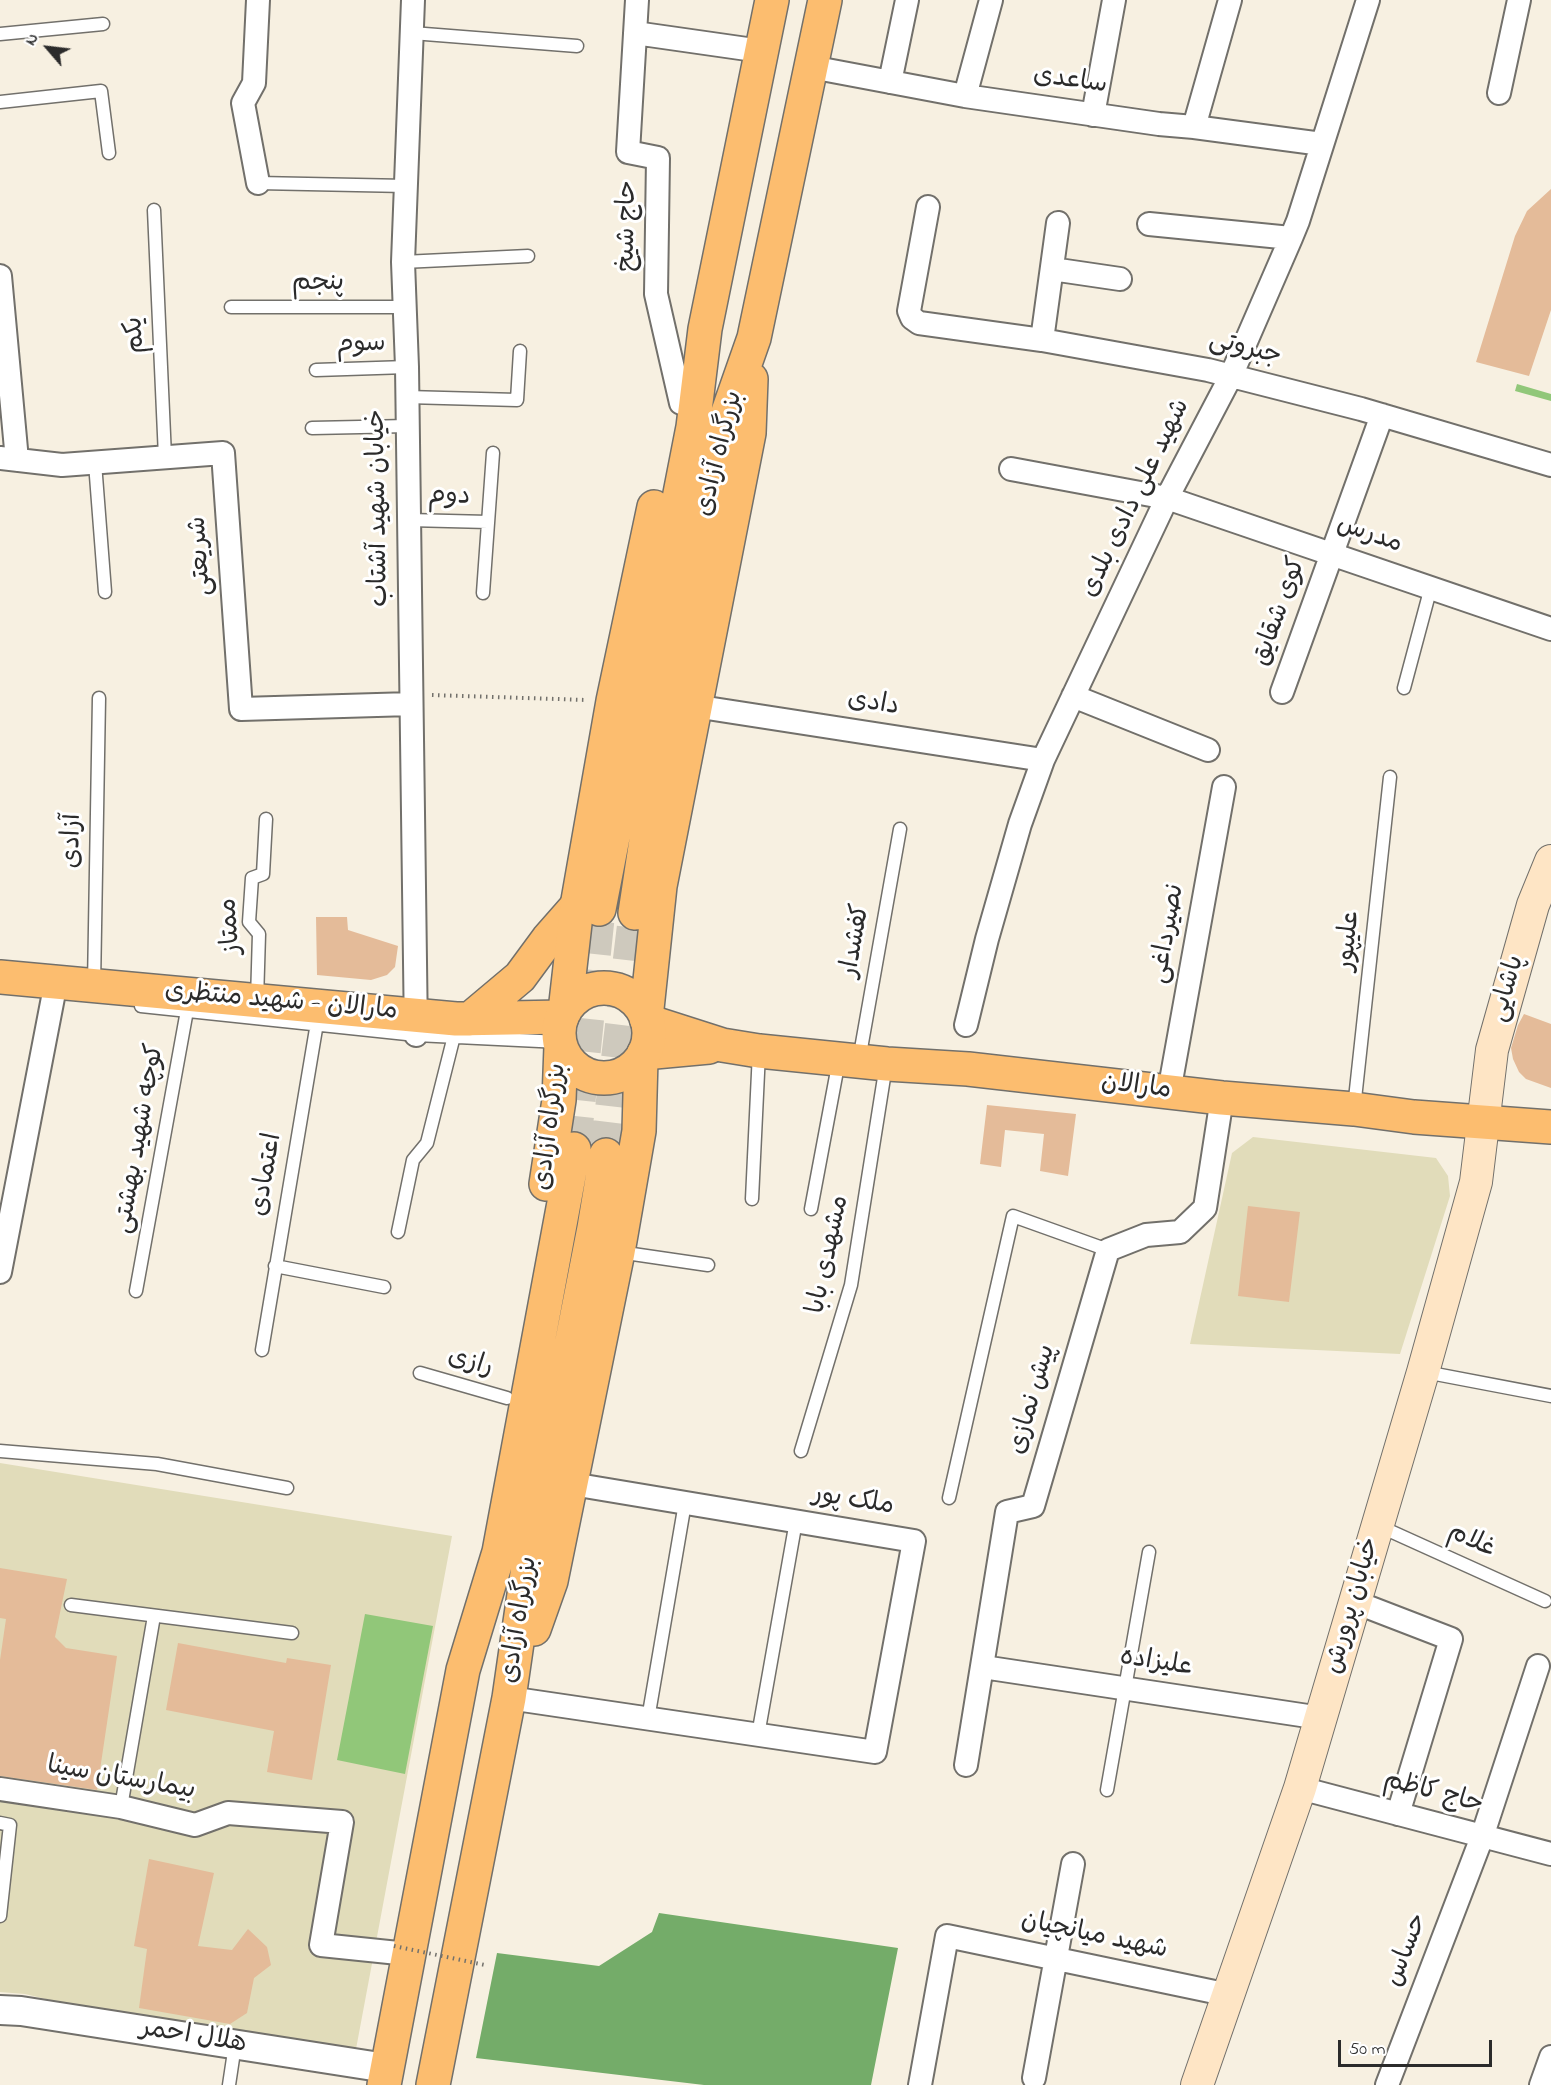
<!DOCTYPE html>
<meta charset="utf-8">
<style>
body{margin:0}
#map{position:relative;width:1551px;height:2085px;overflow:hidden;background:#f7f0e1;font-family:"Indie Flower",sans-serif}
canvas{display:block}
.north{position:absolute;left:18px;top:18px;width:60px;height:60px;-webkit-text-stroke:4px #fff;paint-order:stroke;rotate:298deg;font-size:16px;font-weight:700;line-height:24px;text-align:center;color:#2b2b2b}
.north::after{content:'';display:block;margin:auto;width:21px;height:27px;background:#2b2b2b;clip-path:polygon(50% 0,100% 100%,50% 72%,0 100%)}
.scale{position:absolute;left:1338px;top:2040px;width:154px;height:27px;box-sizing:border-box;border:3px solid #2b2b2b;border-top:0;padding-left:8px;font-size:18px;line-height:21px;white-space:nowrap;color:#2b2b2b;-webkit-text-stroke:4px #fff;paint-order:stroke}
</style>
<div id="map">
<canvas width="1551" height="2085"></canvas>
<div class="north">N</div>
<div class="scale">50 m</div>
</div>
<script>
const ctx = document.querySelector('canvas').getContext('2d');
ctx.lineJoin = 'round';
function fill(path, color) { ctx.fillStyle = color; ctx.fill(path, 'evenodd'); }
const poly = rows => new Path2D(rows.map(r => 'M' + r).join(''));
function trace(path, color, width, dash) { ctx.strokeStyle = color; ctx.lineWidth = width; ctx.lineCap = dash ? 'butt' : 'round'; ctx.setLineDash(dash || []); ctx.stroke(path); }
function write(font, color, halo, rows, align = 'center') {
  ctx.font = font + ' "Indie Flower","Playpen Sans Arabic",sans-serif'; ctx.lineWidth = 6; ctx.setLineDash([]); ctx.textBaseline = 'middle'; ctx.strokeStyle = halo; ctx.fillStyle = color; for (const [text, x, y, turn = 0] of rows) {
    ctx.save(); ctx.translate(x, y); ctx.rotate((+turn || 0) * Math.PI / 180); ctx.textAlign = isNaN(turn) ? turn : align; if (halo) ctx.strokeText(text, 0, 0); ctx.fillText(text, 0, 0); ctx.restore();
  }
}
const built = poly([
 [1253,1137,1436,1158,1448,1176,1450,1196,1400,1354,1190,1344,1232,1153],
 [0,1463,452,1536,356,2049,116,2016,25,1994,0,1992]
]);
const green = poly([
 [1517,384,1551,394,1551,401,1515,391],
 [365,1614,433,1626,405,1774,337,1760]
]);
const forest = poly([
 [659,1913,898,1948,871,2085,704,2085,476,2058,497,1953,599,1966,652,1932]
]);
const building = poly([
 [1551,189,1551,310,1529,376,1476,362,1515,236,1527,211],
 [316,917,347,917,348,930,398,946,395,967,387,975,371,980,317,975],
 [1524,1014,1551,1024,1551,1088,1526,1079,1519,1072,1513,1059,1511,1048,1518,1025],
 [987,1105,1076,1114,1068,1176,1040,1171,1044,1134,1005,1130,1001,1167,980,1164],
 [1248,1206,1300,1212,1289,1302,1238,1296],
 [0,1568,67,1579,55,1637,66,1648,117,1656,97,1790,0,1776,0,1660,6,1619,0,1618],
 [178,1643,286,1663,287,1658,331,1665,312,1780,267,1772,274,1731,166,1710],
 [149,1859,214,1873,198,1946,232,1950,248,1929,267,1947,271,1965,254,1978,247,2013,230,2024,139,2008,147,1949,134,1946]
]);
const trunkTunnel = poly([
 [574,1149,599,909],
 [606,1155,635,913]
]);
const path = poly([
 [432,695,587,700]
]);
const service = poly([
 [412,33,577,46],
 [0,34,103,24],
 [0,102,101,91,109,153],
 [258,183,406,186],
 [154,210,165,457],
 [403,262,528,256],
 [231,307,405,307],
 [316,370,407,367],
 [407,397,517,400,520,351],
 [312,428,408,426],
 [95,463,105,592],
 [409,520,488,522],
 [483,593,493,453],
 [1404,688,1431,587],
 [94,985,99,698],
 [257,1000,259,934,249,922,252,878,263,874,266,819],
 [141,1006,416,1035,560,1042],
 [859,1060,900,829],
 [1354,1108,1390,777],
 [752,1199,759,1052],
 [811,1209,839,1060],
 [398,1232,413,1160,427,1143,455,1032],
 [619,1252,708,1265],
 [275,1266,384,1287],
 [136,1291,188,1005],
 [262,1350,318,1017],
 [1425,1372,1551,1396],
 [420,1373,507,1398],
 [0,1451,157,1464,287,1488],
 [801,1451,851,1285,886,1065],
 [949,1498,1013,1216,1108,1250],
 [1379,1526,1545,1601],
 [71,1605,292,1633],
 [648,1719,685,1503],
 [758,1735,796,1521],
 [1107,1790,1149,1552],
 [121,1807,154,1616],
 [0,1823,10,1825,0,1916],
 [229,2085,235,2045]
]);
const minor = poly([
 [258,0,254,83,243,103,258,183],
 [413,0,403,262,407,367,416,1035],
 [637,0,628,152,658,158,656,294,681,403],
 [635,33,761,51],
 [811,67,965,96,1159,124,1194,127,1322,144],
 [890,82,907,0],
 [1499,93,1519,0],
 [965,96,991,0],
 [1093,115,1114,0],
 [1194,127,1230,0],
 [928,207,909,311,912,318,919,323,1042,340,1208,370,1361,409,1551,465],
 [1149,224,1291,238],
 [1052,269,1120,279],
 [0,276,17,460],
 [1042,340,1058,223],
 [0,458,62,465,223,453,241,709,411,704],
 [1011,469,1167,498,1551,629],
 [1282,692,1382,415],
 [1073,696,1208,750],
 [694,706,1043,760],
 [966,1025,987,939,1020,824,1043,760,1167,498,1231,376,1291,238,1298,221,1368,0],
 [1169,1092,1224,787],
 [0,1272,56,982],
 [1355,1602,1451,1639,1398,1814],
 [983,1667,1321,1718],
 [509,1698,875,1752,914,1541,572,1484],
 [966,1765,1007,1512,1033,1506,1108,1250,1146,1235,1180,1232,1205,1208,1222,1098],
 [1300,1788,1551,1854],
 [0,1789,121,1807,195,1825,228,1813,342,1822,321,1945,408,1954],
 [1034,2078,1073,1864],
 [920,2085,947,1936,1229,1995],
 [1387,2085,1482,1837,1538,1666],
 [1541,2085,1551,2057]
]);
const tertiary = poly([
 [0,2010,21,2011,386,2068]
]);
const secondary = poly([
 [1197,2085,1300,1788,1423,1372,1476,1182,1492,1050,1533,905,1551,861]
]);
const primary = poly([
 [0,977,456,1019,562,1017],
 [470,1019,520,977,548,939,577,906],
 [647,1021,722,1045,759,1051,887,1064,968,1069,1222,1098,1354,1109,1414,1117,1551,1127],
 [644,1053,709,1047]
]);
const trunk = poly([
 [599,909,693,427,705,329,772,0],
 [635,913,660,748,721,432,754,338,825,0],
 '559 1033a45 45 0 1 1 90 0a45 45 0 1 1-90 0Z',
 [565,1011,577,906,613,701,654,507],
 [646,1018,660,886,749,433,751,379],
 [546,1184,559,1100,561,1046],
 [534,1629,551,1581,618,1252,639,1131,641,1059],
 [384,2085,463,1670,499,1552,574,1149],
 [433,2085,509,1698,529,1560,594,1228,606,1155]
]);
const pathBridge = poly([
 [394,1946,485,1965]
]);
const streetNames = [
 ["ساعدی",1070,82,8],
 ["حاج شیخ",629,226,-89],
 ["پنجم",318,285],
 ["یکم",137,335,-93],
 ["سوم",361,346,-2],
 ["جبروتی",1245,350,14],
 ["بزرگراه آزادی",721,454,-76],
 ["دوم",449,498,2],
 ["شهید علی دادی بلدی",1137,499,-64],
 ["خیابان شهید آشتاب",380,508,-91],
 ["مدرس",1369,536,19],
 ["شریعتی",202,556,-94],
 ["کوی شقایق",1281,612,-70],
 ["دادی",873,705,9],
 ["آزادی",74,841,-89],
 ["ممتاز",232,926,-95],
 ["نصیرداغی",1169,934,-80],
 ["کفشدار",857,941,-80],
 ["علیپور",1350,941,-84],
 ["پاشایی",1509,989,-74],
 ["مارالان - شهید منتظری",281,1003,5],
 ["مارالان",1136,1088,7],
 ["بزرگراه آزادی",552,1127,-83],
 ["کوچه شهید بهشتی",141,1139,-80],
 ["اعتمادی",268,1175,-80],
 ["مشهدی بابا",830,1255,-78],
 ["رازی",470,1364,16],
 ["پیش نمازی",1034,1400,-74],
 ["ملک پور",853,1502,9],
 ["غلام",1471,1542,24],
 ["خیابان پرورش",1354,1606,-74],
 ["بزرگراه آزادی",521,1620,-81],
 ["علیزاده",1156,1664,9],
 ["بیمارستان سینا",121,1780,10],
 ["حاج کاظم",1433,1794,15],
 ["شهید میانچیان",1094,1937,12],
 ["حساس",1408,1951,-69],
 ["هلال احمر",193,2038,9]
];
fill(built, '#e1dcba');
fill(green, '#91c779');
fill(forest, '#74ac69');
fill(building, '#e4bb99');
trace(trunkTunnel, '#cec9bd', 33, [33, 16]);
trace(service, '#72706b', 15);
trace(minor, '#72706b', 26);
trace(tertiary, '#72706b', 32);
trace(secondary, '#72706b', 34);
trace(primary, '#72706b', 36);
trace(trunk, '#72706b', 36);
trace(path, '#72706b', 4, [1.5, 4.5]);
trace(service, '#fff', 12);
trace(minor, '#fff', 22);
trace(tertiary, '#fff', 28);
trace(secondary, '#fee5c5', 32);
trace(primary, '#fcbd6f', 33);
trace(trunk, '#fcbd6f', 33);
trace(pathBridge, '#72706b', 4, [1.5, 4.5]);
write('26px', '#2b2b2b', '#fff', streetNames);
</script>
